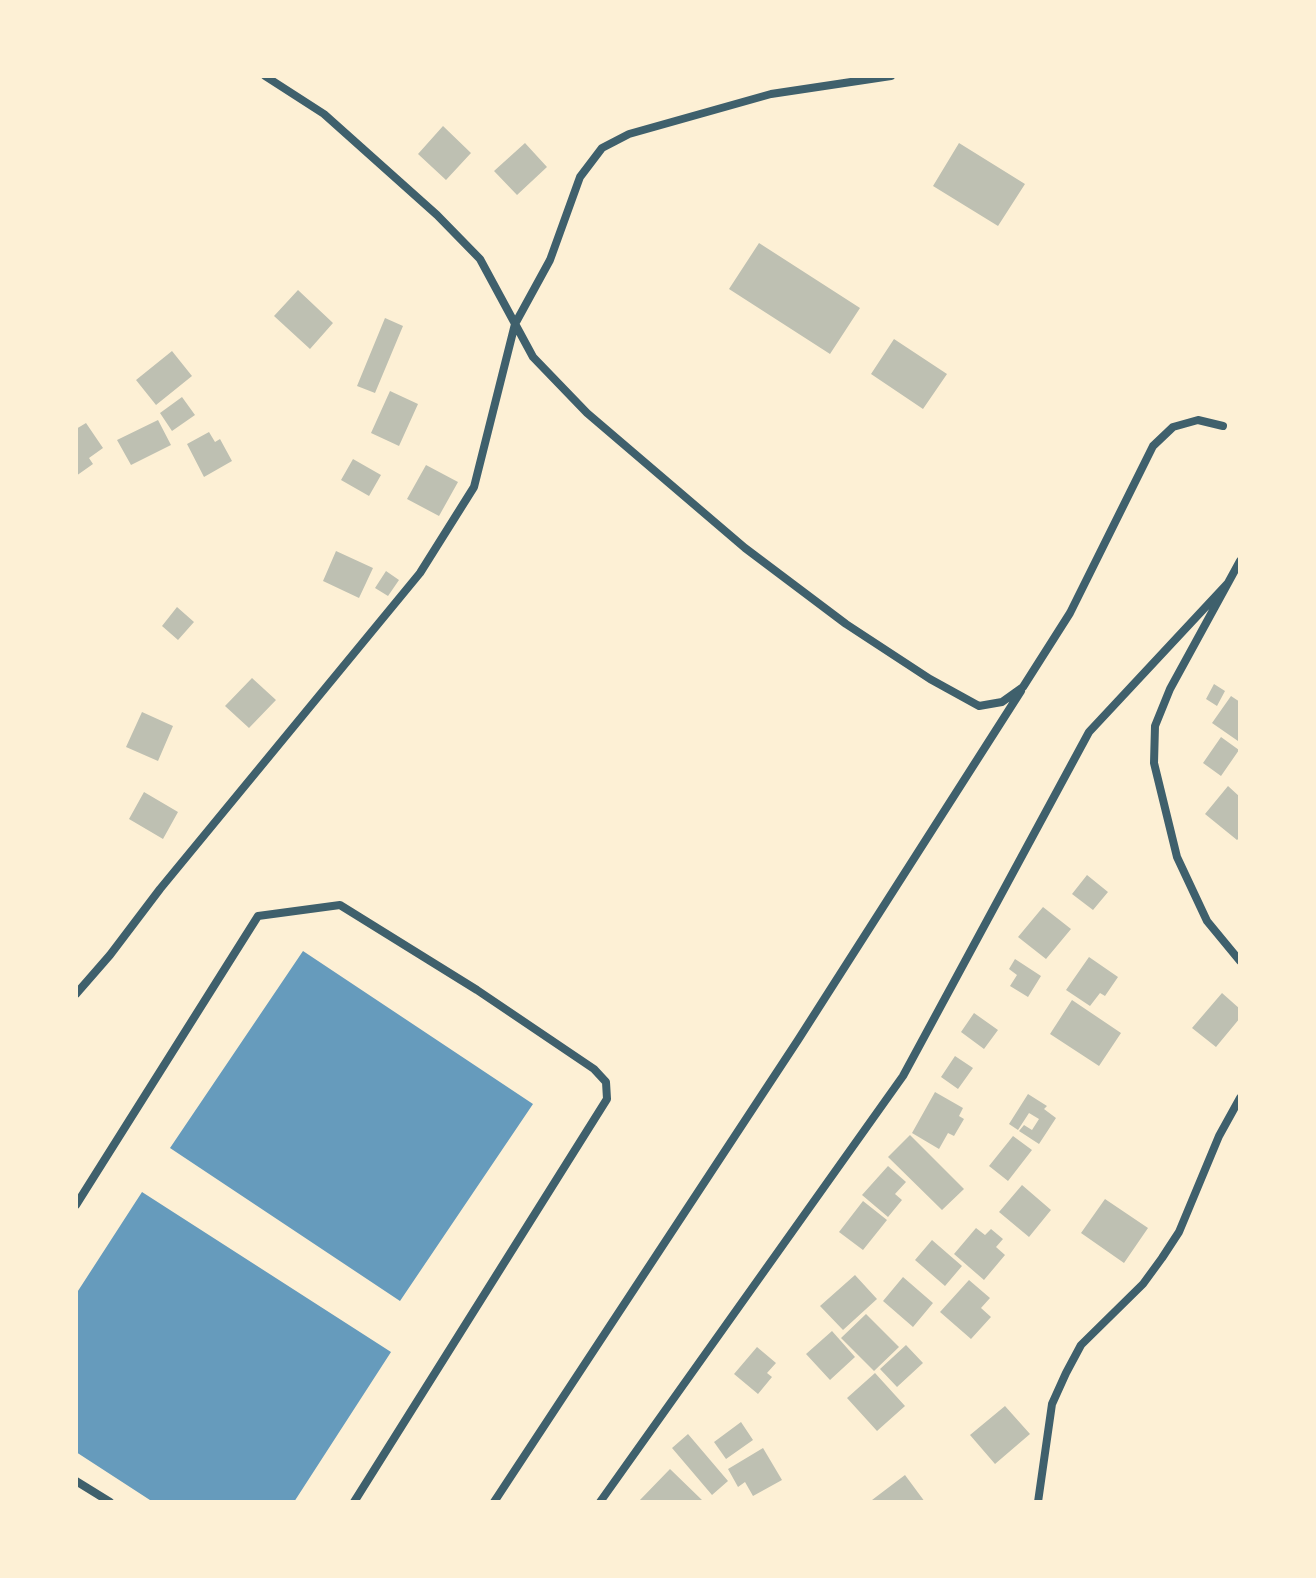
<!DOCTYPE html>
<style>
body{margin:0}
#map{position:relative;width:1316px;height:1578px;overflow:hidden;background:#fdf0d5;font-family:"Libre Baskerville",serif}
canvas{display:block}
.frame{position:absolute;inset:0;border:78px solid #fdf0d5;pointer-events:none}
</style>
<div id="map">
<canvas width="1316" height="1578"></canvas>
<div class="frame"></div>
</div>
<script>
const ctx = document.querySelector('canvas').getContext('2d');
ctx.lineJoin = 'round';
function fill(path, color) { ctx.fillStyle = color; ctx.fill(path, 'evenodd'); }
const poly = rows => new Path2D(rows.map(r => 'M' + r).join(''));
function trace(path, color, width, dash) { ctx.strokeStyle = color; ctx.lineWidth = width; ctx.lineCap = dash ? 'butt' : 'round'; ctx.setLineDash(dash || []); ctx.stroke(path); }
const water = poly([
 [303,951,533,1104,400,1301,170,1148],
 [142,1192,391,1352,294,1502,153,1502,76,1452,76,1294]
]);
const building = poly([
 [443,126,471,153,446,180,418,154],
 [525,143,547,167,517,195,494,171],
 [959,143,1025,184,998,226,933,186],
 [759,243,860,308,830,354,729,289],
 [298,290,333,323,310,349,274,316],
 [385,318,403,326,375,393,357,386],
 [894,339,947,374,923,409,871,374],
 [172,351,192,376,156,405,136,380],
 [390,391,418,404,399,446,371,433],
 [182,397,195,415,172,431,160,413],
 [158,420,171,445,131,465,117,440],
 [86,423,103,448,89,458,93,464,76,476,76,429],
 [209,432,215,442,220,439,232,461,204,477,187,444],
 [353,459,381,475,369,496,341,480],
 [426,465,458,482,439,516,407,499],
 [336,551,373,568,359,598,323,581],
 [386,571,399,580,388,596,375,588],
 [177,607,194,622,178,640,162,626],
 [252,678,276,700,249,728,225,706],
 [1214,684,1225,691,1217,706,1206,699],
 [1231,696,1240,702,1240,737,1238,741,1212,723],
 [142,712,173,726,158,761,126,747],
 [1221,737,1239,750,1221,776,1203,763],
 [1228,786,1240,797,1240,837,1237,840,1205,814],
 [144,792,178,812,163,839,129,819],
 [1087,875,1108,892,1093,910,1072,894],
 [1043,907,1071,929,1046,959,1018,937],
 [1089,957,1118,977,1105,996,1100,993,1090,1006,1066,990],
 [1015,959,1041,976,1028,997,1010,986,1017,975,1009,969],
 [1222,993,1240,1009,1240,1018,1216,1047,1192,1028],
 [1072,1000,1121,1033,1099,1066,1050,1034],
 [974,1013,998,1030,984,1049,961,1032],
 [955,1056,973,1068,958,1089,941,1077],
 [935,1092,963,1108,959,1116,964,1119,954,1136,948,1133,939,1149,912,1133],
 [1028,1094,1047,1106,1044,1109,1056,1118,1039,1144,1019,1131,1024,1125,1032,1130,1039,1119,1029,1113,1018,1130,1009,1124],
 [910,1135,964,1189,942,1210,888,1157],
 [1013,1136,1032,1150,1008,1181,989,1166],
 [888,1166,906,1182,895,1194,902,1200,888,1217,862,1195],
 [1022,1185,1051,1210,1029,1237,999,1212],
 [1105,1199,1148,1228,1124,1263,1081,1233],
 [863,1201,887,1220,863,1250,839,1232],
 [976,1228,985,1235,991,1229,1003,1239,996,1247,1005,1255,984,1280,954,1254],
 [932,1240,962,1266,945,1286,915,1260],
 [855,1275,877,1299,843,1330,820,1306],
 [903,1277,933,1303,913,1327,883,1301],
 [969,1280,990,1298,981,1308,991,1317,971,1339,940,1312],
 [866,1314,899,1347,874,1371,841,1338],
 [832,1331,855,1357,830,1380,806,1354],
 [906,1345,923,1363,897,1387,880,1369],
 [757,1347,776,1363,767,1373,772,1377,758,1394,734,1374],
 [875,1373,905,1406,877,1431,847,1398],
 [1005,1406,1030,1434,995,1464,970,1435],
 [741,1422,753,1440,726,1459,714,1442],
 [688,1434,728,1481,712,1495,672,1448],
 [763,1448,782,1480,753,1496,745,1482,738,1487,728,1469],
 [670,1469,702,1500,701,1502,638,1502],
 [905,1475,925,1502,873,1502,872,1500]
]);
const minor = poly([
 [265,76,324,114,437,215,480,259,533,357,587,413,745,548,846,624,930,679,979,706,1002,702,1023,687,1070,613,1153,446,1173,427,1198,420,1223,426],
 [1240,561,1170,689,1155,726,1154,763,1177,857,1207,921,1240,961],
 [76,994,110,955,160,889,420,573,474,487,515,324,550,260,580,177,602,148,629,134,771,94,891,76],
 [76,1205,258,916,340,905,477,990,594,1069,606,1082,607,1099,354,1502],
 [76,1481,110,1502],
 [494,1502,798,1040,1021,691],
 [600,1502,903,1076,1089,732,1228,583],
 [1038,1502,1052,1404,1066,1373,1081,1345,1143,1284,1162,1258,1179,1232,1219,1136,1240,1098]
]);
fill(water, '#669bbc');
fill(building, '#bec0b2');
trace(minor, '#3f606c', 8);
</script>
